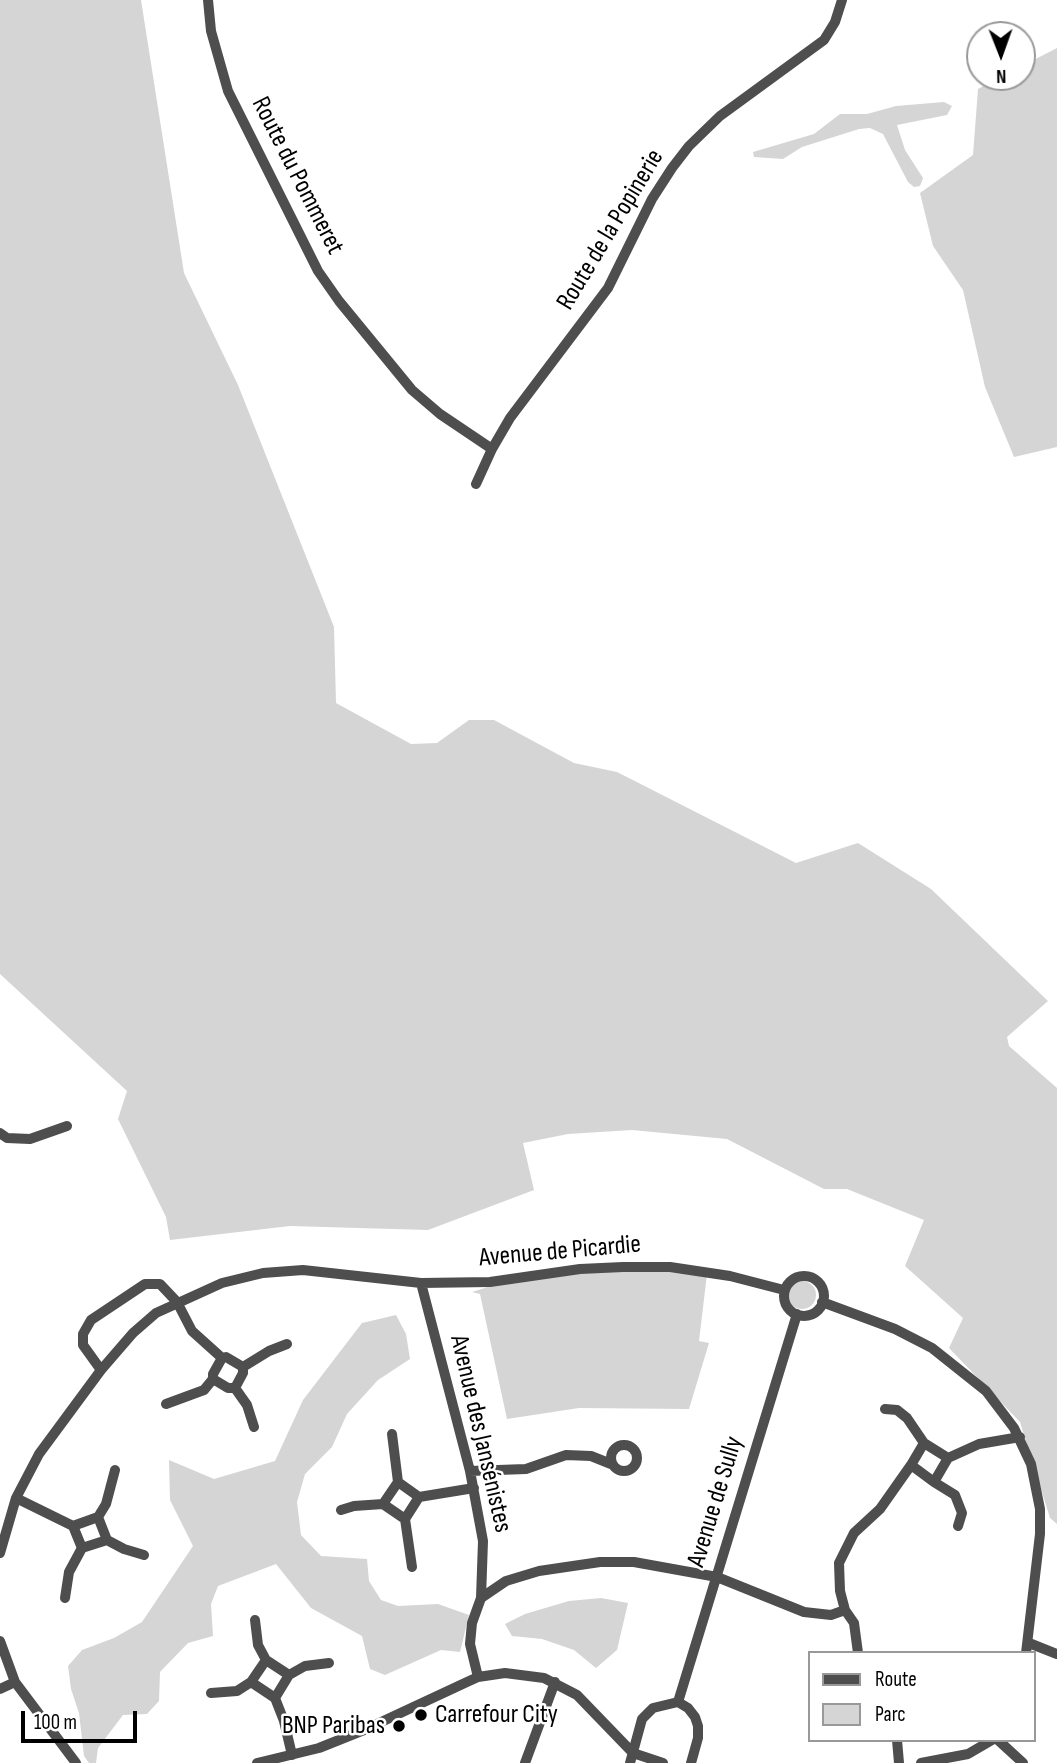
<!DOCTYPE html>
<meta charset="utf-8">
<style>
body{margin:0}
#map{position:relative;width:1057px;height:1763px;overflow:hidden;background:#fff;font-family:"Sofia Sans Condensed",sans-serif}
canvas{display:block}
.legend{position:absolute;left:808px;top:1651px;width:228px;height:91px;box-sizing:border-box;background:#fff;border:2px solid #999;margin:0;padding:9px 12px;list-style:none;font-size:21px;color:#000}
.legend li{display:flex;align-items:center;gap:14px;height:35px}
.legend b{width:35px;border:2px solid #999}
.north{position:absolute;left:966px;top:21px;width:70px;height:70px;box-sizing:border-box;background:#fff;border:2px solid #999;border-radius:50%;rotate:179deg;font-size:19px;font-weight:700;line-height:28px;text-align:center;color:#000}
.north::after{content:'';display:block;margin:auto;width:24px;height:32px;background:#000;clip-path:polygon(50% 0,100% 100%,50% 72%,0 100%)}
.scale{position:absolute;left:21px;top:1711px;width:116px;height:32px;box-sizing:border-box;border:4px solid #000;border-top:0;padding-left:9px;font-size:21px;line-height:24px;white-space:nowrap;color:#000;-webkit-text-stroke:5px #fff;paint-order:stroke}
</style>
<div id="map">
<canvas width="1057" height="1763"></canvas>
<ul class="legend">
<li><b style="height:9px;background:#4e4e4e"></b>Route</li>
<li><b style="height:19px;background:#d5d5d5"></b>Parc</li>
</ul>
<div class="north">N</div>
<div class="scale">100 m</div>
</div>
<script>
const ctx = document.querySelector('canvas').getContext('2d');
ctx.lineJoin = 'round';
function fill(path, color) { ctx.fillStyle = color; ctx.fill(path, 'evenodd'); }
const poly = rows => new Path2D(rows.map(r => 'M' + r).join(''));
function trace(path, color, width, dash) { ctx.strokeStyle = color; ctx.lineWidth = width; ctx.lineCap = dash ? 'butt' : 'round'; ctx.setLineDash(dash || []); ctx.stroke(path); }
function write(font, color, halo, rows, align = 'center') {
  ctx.font = font + ' "Sofia Sans Condensed",sans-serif'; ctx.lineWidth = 5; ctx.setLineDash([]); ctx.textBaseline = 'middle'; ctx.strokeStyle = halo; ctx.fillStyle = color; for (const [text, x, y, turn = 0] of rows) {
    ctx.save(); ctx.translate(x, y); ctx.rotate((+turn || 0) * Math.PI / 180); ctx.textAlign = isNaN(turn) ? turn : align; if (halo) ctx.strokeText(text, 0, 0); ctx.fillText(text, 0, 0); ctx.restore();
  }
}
const green = poly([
 [0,0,141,0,184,273,238,385,334,627,336,703,411,744,437,743,469,720,494,720,574,763,617,772,796,863,858,843,931,889,1048,1001,1007,1037,1009,1046,1057,1088,1057,1524,1050,1518,1020,1422,949,1348,963,1318,905,1266,924,1220,847,1189,824,1189,727,1139,632,1130,568,1134,523,1143,534,1190,428,1230,290,1226,170,1240,166,1217,118,1119,127,1091,0,974],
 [1057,48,1057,447,1014,457,985,387,963,290,933,246,920,193,973,155,978,89,1001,77,1022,77,1022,66],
 [944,102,952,106,947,115,897,125,905,150,923,178,920,186,914,187,908,182,883,134,870,128,859,129,802,147,783,159,754,157,753,152,814,134,840,114,867,114,896,106],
 [613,1269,707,1274,699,1341,709,1343,689,1409,579,1408,507,1419,480,1294,472,1292,494,1285],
 '788 1295a14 14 0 1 1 28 0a14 14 0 1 1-28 0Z',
 [396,1315,406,1334,410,1359,378,1380,347,1414,332,1447,305,1474,297,1502,301,1535,321,1556,367,1559,369,1581,381,1600,398,1606,438,1604,469,1615,460,1652,441,1650,385,1675,370,1669,362,1636,311,1608,276,1564,218,1586,211,1604,213,1636,188,1643,160,1672,159,1701,147,1714,123,1715,98,1748,96,1763,89,1763,84,1756,79,1713,71,1689,68,1666,82,1650,114,1638,142,1622,193,1546,170,1500,169,1460,214,1479,275,1461,303,1400,362,1323],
 [601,1598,628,1603,617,1650,596,1668,574,1650,542,1639,512,1636,505,1624,525,1614,569,1601]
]);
const minor = poly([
 [208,0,211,31,228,91,318,271,339,301,412,390,440,414,492,449],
 [476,484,492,449,510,418,608,288,652,199,672,168,689,146,720,116,824,40,835,22,842,0],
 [0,1133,7,1138,30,1139,67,1126],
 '784 1296a20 20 0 1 1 40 0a20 20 0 1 1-40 0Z',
 [421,1283,470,1471,483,1541,481,1598,472,1623,470,1644,478,1677],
 [822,1302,895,1329,932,1348,986,1391,1014,1428,1031,1464,1040,1509,1040,1534,1026,1653],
 [243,1367,226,1357,222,1358,213,1374,213,1379,228,1388,235,1388,247,1405,254,1427],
 [101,1370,83,1345,83,1334,91,1320,145,1284,160,1284,177,1302,192,1331,222,1358],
 [235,1388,243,1373,243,1367,269,1351,287,1344],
 [166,1404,204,1390,213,1379],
 [885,1409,897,1410,907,1418,924,1443],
 [392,1434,398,1482],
 '611 1458a13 13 0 1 1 26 0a13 13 0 1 1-26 0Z',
 [911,1465,924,1443,948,1458],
 [470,1471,526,1469,566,1455,591,1456,611,1464],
 [934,1482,955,1495,962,1513,958,1526],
 [419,1497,474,1488],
 [16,1498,73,1526],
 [383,1504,398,1482,419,1497,405,1519,412,1567],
 [341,1510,354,1506,383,1504,405,1519],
 [98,1517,106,1504,115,1470],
 [107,1540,82,1548,73,1526,98,1517,107,1540,124,1549,144,1555],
 [0,1553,16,1498,39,1454,101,1370,133,1333,156,1313,222,1283,263,1273,303,1270,421,1283,490,1282,580,1269,623,1267,670,1267,730,1276,784,1290],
 [65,1598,69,1572,82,1548],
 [481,1598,506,1581,539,1571,600,1562,634,1562,717,1577,804,1612,831,1615,845,1610],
 [255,1620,258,1645,266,1660,289,1675],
 [0,1641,15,1682,76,1763],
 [1029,1643,1057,1654],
 [858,1653,854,1623,845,1610,840,1591,839,1563,854,1533,880,1509,911,1465,934,1482,948,1458,979,1444,1020,1437],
 [251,1682,275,1698,284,1721,292,1755],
 [0,1689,15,1682],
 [211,1693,237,1691,251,1682,266,1660],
 [275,1698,289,1675,305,1666,329,1663],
 [678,1702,797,1314],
 [897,1740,899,1763],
 [998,1740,1023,1763],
 [257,1763,319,1748,364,1730,467,1682,478,1677,505,1673,544,1678,577,1695,633,1753,663,1763],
 [525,1763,555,1682],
 [630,1763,642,1719,653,1708,678,1702,688,1708,695,1717,698,1726,698,1738,691,1763],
 [921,1763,968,1754,992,1740]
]);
const markers = [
 [421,1715,7,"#000"],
 [399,1726,7,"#000"]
];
const streetNames = [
 ["Route du Pommeret",297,176,63],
 ["Route de la Popinerie",611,230,-59],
 ["Avenue de Picardie",560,1252,-5],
 ["Avenue des Jansénistes",480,1434,77],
 ["Avenue de Sully",716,1502,-73]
];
const poiNames = [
 ["Carrefour City",435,1715],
 ["BNP Paribas",385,1726,"right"]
];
fill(green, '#d5d5d5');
trace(minor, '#4e4e4e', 10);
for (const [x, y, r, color] of markers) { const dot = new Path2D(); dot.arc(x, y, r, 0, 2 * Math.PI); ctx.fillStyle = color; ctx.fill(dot); trace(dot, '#fff', 2.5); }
write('26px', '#000', '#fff', streetNames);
write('26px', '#000', '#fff', poiNames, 'left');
</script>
